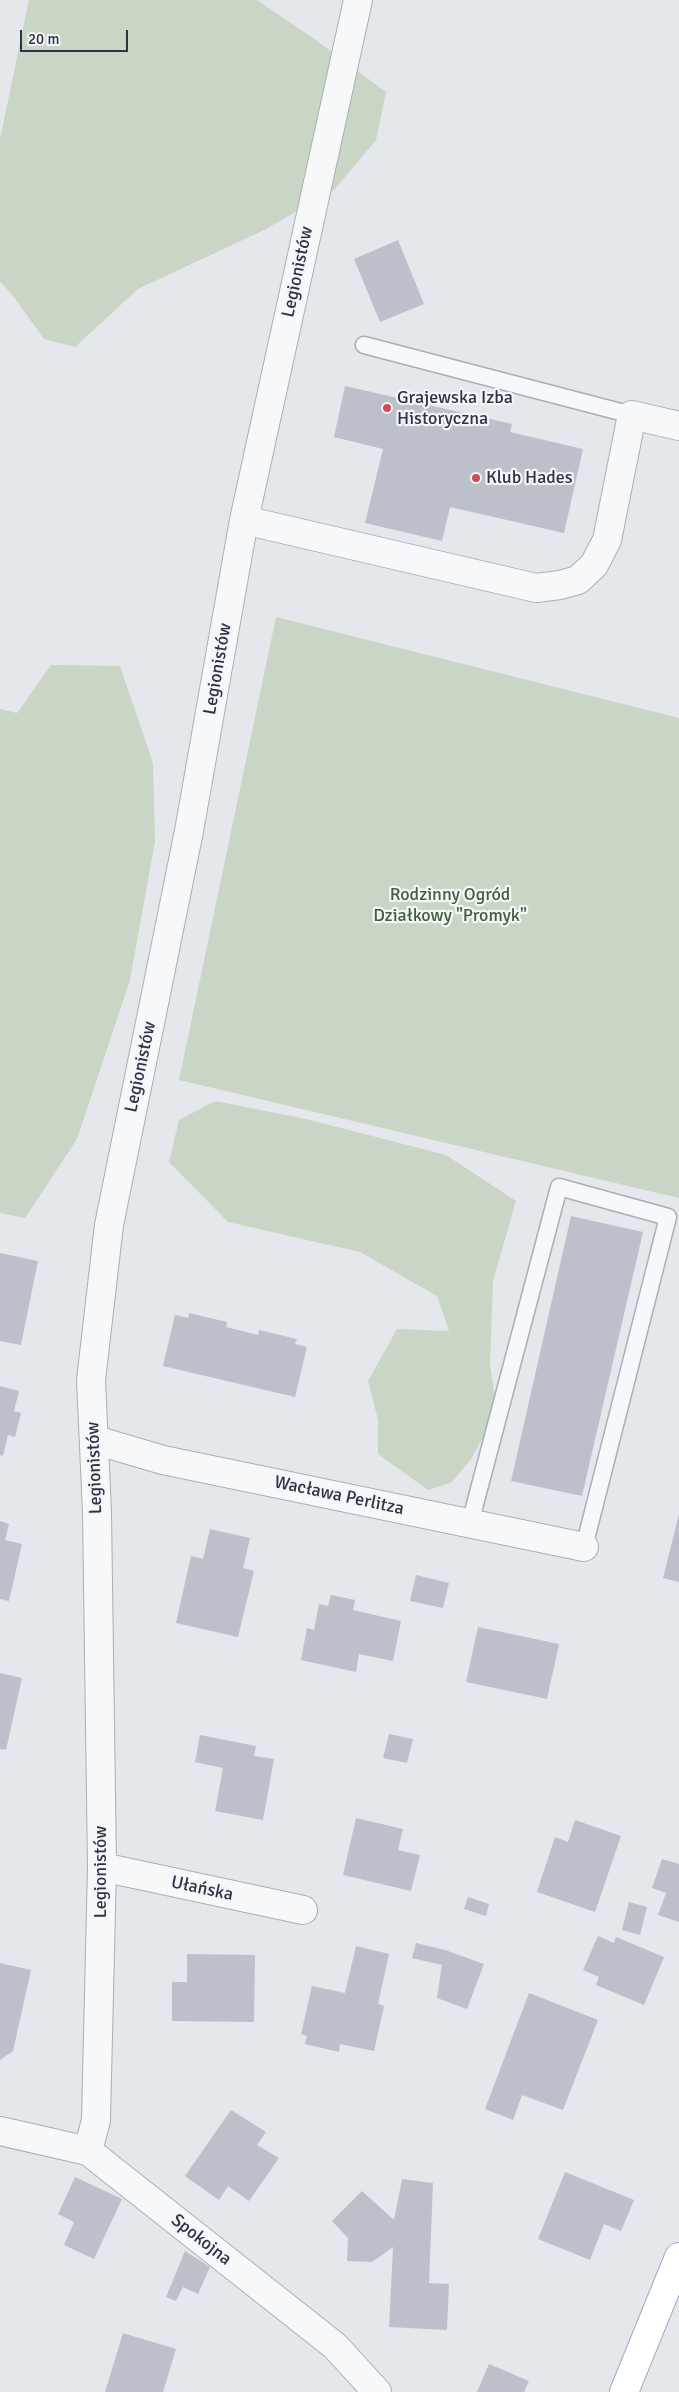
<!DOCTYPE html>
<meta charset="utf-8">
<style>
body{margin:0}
#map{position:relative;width:679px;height:2392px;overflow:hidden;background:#e4e7ec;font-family:Signika,sans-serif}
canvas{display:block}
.scale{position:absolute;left:20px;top:30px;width:108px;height:22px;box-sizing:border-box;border:2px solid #2b3445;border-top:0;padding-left:6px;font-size:15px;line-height:18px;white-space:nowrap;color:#2b3445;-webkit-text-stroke:4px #f4f6f9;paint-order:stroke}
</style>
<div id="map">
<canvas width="679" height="2392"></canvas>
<div class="scale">20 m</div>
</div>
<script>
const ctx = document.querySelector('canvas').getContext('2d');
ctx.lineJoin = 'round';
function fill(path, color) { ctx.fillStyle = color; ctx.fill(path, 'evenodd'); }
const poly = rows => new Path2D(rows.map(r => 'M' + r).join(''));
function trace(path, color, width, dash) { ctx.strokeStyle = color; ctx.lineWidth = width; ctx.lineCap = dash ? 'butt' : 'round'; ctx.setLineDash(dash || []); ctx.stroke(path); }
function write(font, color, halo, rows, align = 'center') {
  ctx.font = font + ' Signika,sans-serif'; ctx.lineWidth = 4.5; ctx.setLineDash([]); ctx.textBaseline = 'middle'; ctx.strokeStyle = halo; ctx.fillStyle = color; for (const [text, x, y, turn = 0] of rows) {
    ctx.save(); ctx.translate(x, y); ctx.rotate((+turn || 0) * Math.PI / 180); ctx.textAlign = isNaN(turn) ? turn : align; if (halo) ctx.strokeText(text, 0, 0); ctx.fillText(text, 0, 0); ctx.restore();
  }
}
const green = poly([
 [29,0,257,0,313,38,386,92,376,140,334,190,264,230,138,289,75,347,44,339,11,293,0,282,0,139],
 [276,617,679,718,679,1198,179,1080],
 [51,665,120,666,153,763,155,842,130,980,77,1139,25,1218,0,1213,0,709,17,713],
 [215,1101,306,1119,446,1155,516,1201,493,1281,490,1365,497,1412,471,1459,452,1482,428,1490,378,1454,378,1420,368,1381,397,1329,449,1331,437,1296,360,1252,228,1222,169,1162,179,1120]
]);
const building = poly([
 [398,240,424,304,380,322,354,259],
 [345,386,512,424,510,432,583,449,564,533,450,507,442,541,365,523,383,449,334,437],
 [571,1216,643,1232,582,1496,511,1481],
 [0,1253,38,1261,21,1345,0,1341],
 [189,1313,227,1322,226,1327,258,1335,259,1330,297,1339,295,1344,307,1347,295,1397,163,1366,175,1315,188,1318],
 [0,1386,19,1391,14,1411,21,1413,15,1437,8,1435,3,1456,0,1455],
 [679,1514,679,1582,663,1578],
 [0,1521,9,1524,5,1540,22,1544,9,1601,0,1599],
 [210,1529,250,1538,243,1568,254,1571,238,1637,176,1623,191,1556,203,1559],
 [416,1575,449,1583,443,1608,410,1601],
 [331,1595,355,1600,353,1610,401,1621,393,1661,359,1654,356,1672,301,1660,307,1628,314,1630,319,1604,328,1606],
 [478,1627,559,1644,547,1699,466,1682],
 [0,1673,22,1678,6,1750,0,1749],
 [389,1734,413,1739,407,1763,383,1758],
 [200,1735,256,1746,254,1756,274,1759,263,1820,215,1811,223,1768,195,1762],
 [356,1818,403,1829,398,1850,420,1855,411,1891,343,1875],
 [575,1820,621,1836,595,1912,537,1892,555,1837,568,1842],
 [662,1859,679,1864,679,1922,658,1915,666,1893,652,1888],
 [468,1897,489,1904,486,1916,464,1909],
 [629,1902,647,1907,640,1935,622,1930],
 [598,1936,614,1943,616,1937,664,1957,644,2005,596,1985,599,1977,583,1970],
 [416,1943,445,1950,484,1964,467,2009,437,1998,442,1965,412,1958],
 [356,1946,389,1954,378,2004,384,2006,374,2051,340,2044,339,2052,305,2044,307,2036,301,2034,312,1986,345,1993],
 [187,1954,255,1955,254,2022,172,2021,172,1982,187,1982],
 [0,1963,31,1970,13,2051,0,2060],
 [529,1993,598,2020,563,2110,522,2095,513,2120,485,2109],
 [231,2110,266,2132,257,2145,279,2158,249,2201,228,2186,219,2200,185,2176],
 [565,2172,634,2200,621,2231,604,2224,590,2260,538,2239],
 [75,2177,122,2199,94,2259,64,2245,74,2222,58,2214],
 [402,2179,433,2183,429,2283,449,2284,447,2330,389,2327,393,2247,372,2262,347,2261,348,2238,332,2221,362,2191,394,2220],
 [185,2251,210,2267,198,2294,183,2287,176,2301,166,2297],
 [123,2333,176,2349,163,2392,105,2392],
 [489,2364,529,2381,524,2392,477,2392]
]);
const service = poly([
 [364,345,632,415],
 [470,1523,559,1187,668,1217,584,1547]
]);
const minor = poly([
 [244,520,536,588,560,585,578,580,594,565,607,540,632,415,679,426],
 [95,1440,163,1460,584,1547],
 [102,1867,303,1910],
 [0,2131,88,2151,335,2346,377,2392],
 [88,2151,96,2120,102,1867,97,1512,91,1380,109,1225,189,831,244,520,358,0]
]);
const primary = poly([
 [624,2392,679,2257]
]);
const markers = [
 [387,408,5,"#d1495b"],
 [476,478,5,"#d1495b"]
];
const streetNames = [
 ["Legionistów",298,272,-78],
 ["Legionistów",218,669,-80],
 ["Legionistów",141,1067,-78],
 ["Legionistów",95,1468,-92],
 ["Wacława Perlitza",339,1496,12],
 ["Legionistów",101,1872,-90],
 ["Ułańska",202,1889,12],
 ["Spokojna",201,2240,38]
];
const poiNames = [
 ["Grajewska Izba",397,398],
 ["Historyczna",397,419],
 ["Klub Hades",486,478]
];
const parkNames = [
 ["Rodzinny Ogród",450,895],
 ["Działkowy \"Promyk\"",450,916]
];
fill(green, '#c9d6c5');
fill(building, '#bbc0ca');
trace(service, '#a9aeb7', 19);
trace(minor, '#a9aeb7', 30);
trace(primary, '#a3abb8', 30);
trace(service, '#f7f8fa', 16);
trace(minor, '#f7f8fa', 28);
trace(primary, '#fff', 28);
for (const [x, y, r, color] of markers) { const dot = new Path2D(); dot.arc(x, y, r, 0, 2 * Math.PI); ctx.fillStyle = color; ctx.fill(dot); trace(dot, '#f4f6f9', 2); }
write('18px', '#2b3445', '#f4f6f9', streetNames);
write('18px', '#2b3445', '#f4f6f9', poiNames, 'left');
write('18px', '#3f6138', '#f4f6f9', parkNames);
</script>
